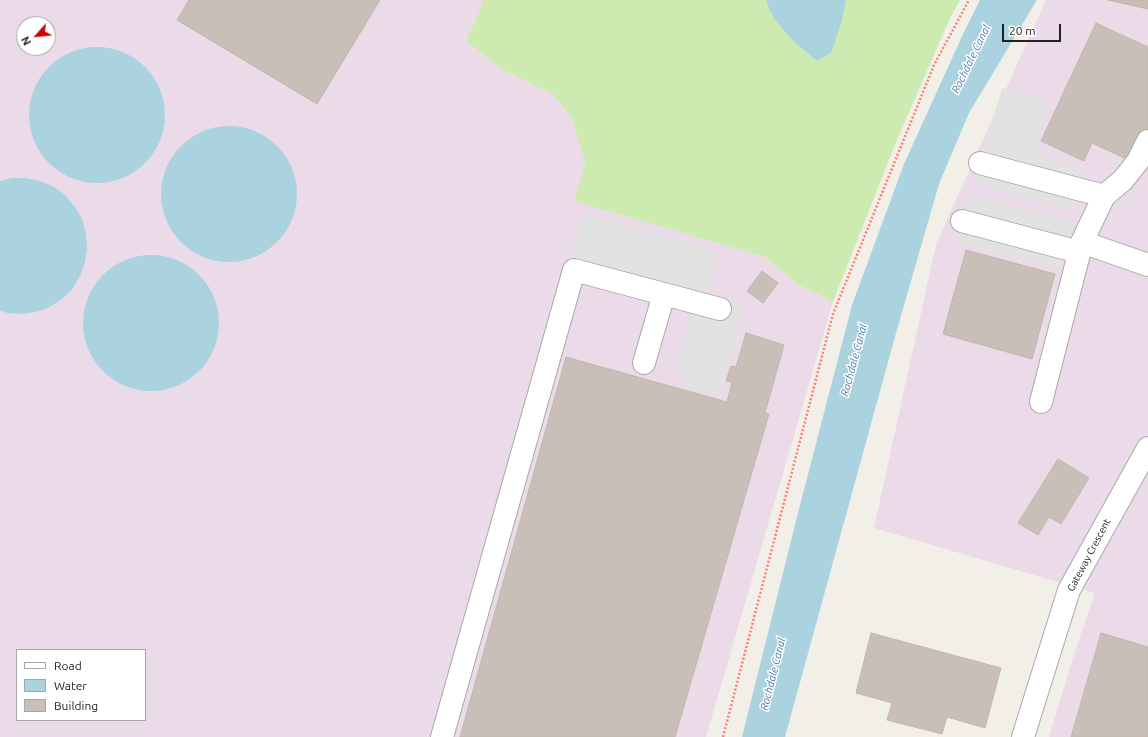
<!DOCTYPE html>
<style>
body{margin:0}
#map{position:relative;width:1148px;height:737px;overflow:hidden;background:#f2efe9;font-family:Ubuntu,sans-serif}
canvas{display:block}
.legend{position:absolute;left:16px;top:649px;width:130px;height:72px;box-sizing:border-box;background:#fff;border:1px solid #a7a7a7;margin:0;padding:5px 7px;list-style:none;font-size:12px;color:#222}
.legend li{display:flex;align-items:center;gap:8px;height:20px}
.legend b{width:20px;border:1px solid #a7a7a7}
.north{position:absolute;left:16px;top:16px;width:40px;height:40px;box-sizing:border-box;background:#fff;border:1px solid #a7a7a7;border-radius:50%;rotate:243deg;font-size:11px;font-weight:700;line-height:16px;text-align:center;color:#222}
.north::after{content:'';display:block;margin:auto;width:14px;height:18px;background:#d40000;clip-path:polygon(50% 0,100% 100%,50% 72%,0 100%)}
.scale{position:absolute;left:1002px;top:24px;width:59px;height:18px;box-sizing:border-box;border:2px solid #222;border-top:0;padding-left:5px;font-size:12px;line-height:14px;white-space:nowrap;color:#222;-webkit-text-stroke:3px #fff;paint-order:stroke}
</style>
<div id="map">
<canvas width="1148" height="737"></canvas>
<ul class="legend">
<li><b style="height:5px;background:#fff"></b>Road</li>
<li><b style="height:11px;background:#aad3df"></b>Water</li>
<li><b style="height:11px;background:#c7bfb8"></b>Building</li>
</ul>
<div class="north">N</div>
<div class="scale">20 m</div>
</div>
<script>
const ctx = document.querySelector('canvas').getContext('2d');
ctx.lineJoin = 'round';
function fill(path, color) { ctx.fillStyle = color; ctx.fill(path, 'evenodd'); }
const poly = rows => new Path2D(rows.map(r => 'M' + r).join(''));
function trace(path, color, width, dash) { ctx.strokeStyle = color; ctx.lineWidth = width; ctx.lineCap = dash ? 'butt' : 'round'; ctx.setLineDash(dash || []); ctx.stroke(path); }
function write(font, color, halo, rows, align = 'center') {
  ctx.font = font + ' Ubuntu,sans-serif'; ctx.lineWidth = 3; ctx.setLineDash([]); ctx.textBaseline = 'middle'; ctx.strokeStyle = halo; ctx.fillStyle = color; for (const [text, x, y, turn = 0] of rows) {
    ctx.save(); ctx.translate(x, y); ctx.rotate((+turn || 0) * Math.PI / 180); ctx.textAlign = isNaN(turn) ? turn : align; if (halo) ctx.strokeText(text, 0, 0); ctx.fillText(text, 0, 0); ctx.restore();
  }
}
const industrial = poly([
 [0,0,484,0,466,41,503,70,552,94,572,118,585,164,575,201,765,257,799,285,833,302,706,737,0,737],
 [24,24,48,24,48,48,24,48],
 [17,650,145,650,145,720,17,720],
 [1046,0,1148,0,1148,737,1049,737,1076,648,1095,593,874,528,936,244]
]);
const grass = poly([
 [484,0,960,0,950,18,894,147,833,302,799,285,765,257,574,201,585,164,572,118,552,94,503,70,466,41]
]);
const parking = poly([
 [1002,88,1050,103,1036,154,1084,169,1072,211,975,183],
 [969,195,1072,222,1060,269,957,242],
 [583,213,720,251,708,295,743,307,719,397,687,388,689,379,676,375,693,310,689,309,694,291,571,257]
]);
const water = poly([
 [768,0,846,0,842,21,831,53,817,61,793,41,775,20,766,2],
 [980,0,1037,0,969,113,939,184,896,333,785,737,742,737,798,513,852,305,904,164,964,32],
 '29 115a68 68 0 1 1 136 0a68 68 0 1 1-136 0Z',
 '161 194a68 68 0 1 1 136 0a68 68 0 1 1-136 0Z',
 [12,178,26,178,40,181,54,187,65,195,75,207,82,219,86,233,87,248,85,262,80,276,73,288,62,299,50,307,36,312,21,314,7,313,0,310,0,181],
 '83 323a68 68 0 1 1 136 0a68 68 0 1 1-136 0Z'
]);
const building = poly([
 [189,0,380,0,317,104,177,20,189,0],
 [1108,0,1148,0,1148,9,1108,0],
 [1096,23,1148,47,1148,129,1133,162,1092,143,1084,161,1041,141,1096,23],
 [966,250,1055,274,1032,359,943,334,966,250],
 [762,271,778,283,763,303,747,291,762,271],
 [746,333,784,345,765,413,769,414,675,737,460,737,566,357,727,402,732,382,726,381,731,366,736,367,746,333],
 [1058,459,1089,478,1061,524,1049,517,1038,535,1018,523,1058,459],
 [871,633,1001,668,985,728,947,717,942,734,887,720,892,703,856,693,871,633],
 [1101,633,1148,647,1148,737,1071,737,1101,633]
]);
const path = poly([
 [723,737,833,314,934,65,969,0]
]);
const minor = poly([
 [980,163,1104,196],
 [962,221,1079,252],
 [1082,242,1148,265],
 [644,363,664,294],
 [1041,402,1082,242,1104,196,1123,180,1138,161,1148,141],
 [442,737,574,270,720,309],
 [1023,737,1069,590,1148,448]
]);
const streetNames = [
 ["Gateway Crescent",1089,555,-62]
];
const waterNames = [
 ["Rochdale Canal",971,59,-64],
 ["Rochdale Canal",854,360,-75],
 ["Rochdale Canal",773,674,-76]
];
fill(industrial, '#ebdbe8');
fill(grass, '#cdebb0');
fill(parking, '#e2e2e2');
fill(water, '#aad3df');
fill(building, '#c7bfb8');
trace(building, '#c4b6ab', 1);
trace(minor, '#a9a9a9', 24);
trace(path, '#fa8072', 2.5, [2, 2]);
trace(minor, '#fff', 22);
write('10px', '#222', '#fff', streetNames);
write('italic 11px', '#4a7aab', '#fff', waterNames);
</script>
